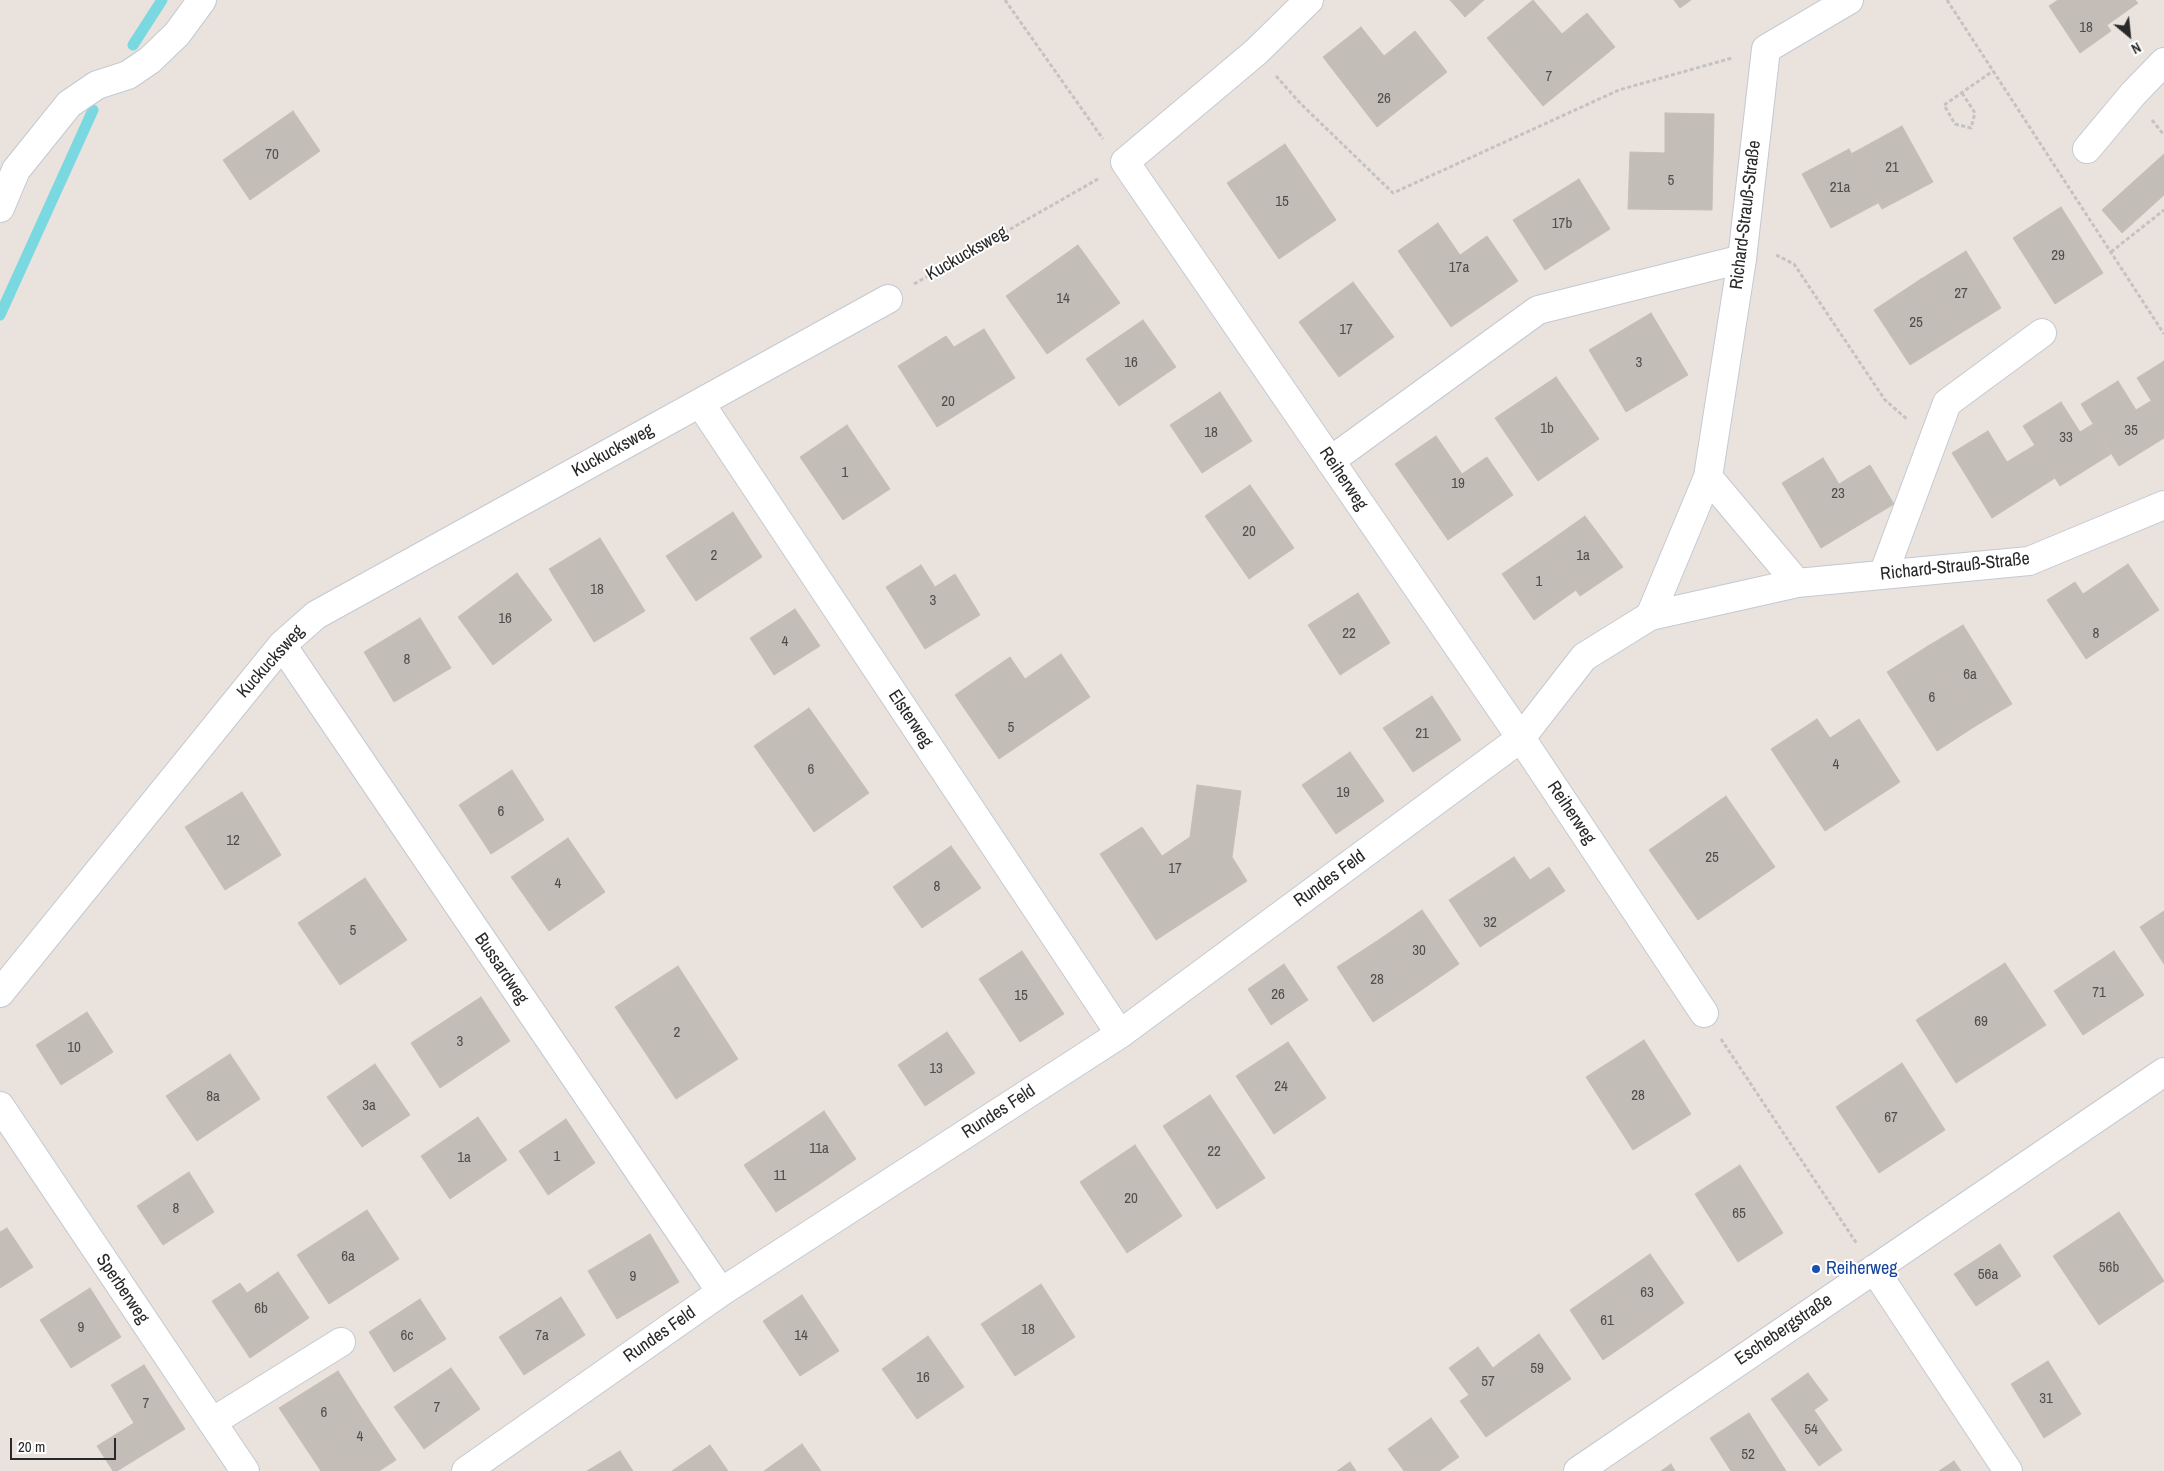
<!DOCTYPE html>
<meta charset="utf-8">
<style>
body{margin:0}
#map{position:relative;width:2164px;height:1471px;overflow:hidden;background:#eae2dd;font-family:"Archivo Narrow",sans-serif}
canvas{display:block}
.north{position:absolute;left:2104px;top:10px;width:50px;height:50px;-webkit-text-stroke:4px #fff;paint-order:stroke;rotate:152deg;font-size:14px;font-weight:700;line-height:20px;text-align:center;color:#292929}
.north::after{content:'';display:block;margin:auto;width:18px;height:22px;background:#292929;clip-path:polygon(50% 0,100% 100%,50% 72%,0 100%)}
.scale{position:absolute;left:10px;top:1438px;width:106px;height:22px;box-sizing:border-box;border:2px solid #292929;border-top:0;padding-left:6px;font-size:15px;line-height:18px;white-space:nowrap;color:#292929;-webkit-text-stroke:4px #fff;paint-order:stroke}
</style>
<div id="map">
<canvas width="2164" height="1471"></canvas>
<div class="north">N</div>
<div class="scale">20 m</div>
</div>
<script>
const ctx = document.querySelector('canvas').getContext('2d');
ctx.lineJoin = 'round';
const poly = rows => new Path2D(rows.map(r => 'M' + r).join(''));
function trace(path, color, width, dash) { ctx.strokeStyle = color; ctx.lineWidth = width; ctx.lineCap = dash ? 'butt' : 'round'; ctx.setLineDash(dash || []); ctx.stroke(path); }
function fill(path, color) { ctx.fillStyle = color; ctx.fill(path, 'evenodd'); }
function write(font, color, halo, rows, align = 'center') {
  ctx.font = font + ' "Archivo Narrow",sans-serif'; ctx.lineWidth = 4; ctx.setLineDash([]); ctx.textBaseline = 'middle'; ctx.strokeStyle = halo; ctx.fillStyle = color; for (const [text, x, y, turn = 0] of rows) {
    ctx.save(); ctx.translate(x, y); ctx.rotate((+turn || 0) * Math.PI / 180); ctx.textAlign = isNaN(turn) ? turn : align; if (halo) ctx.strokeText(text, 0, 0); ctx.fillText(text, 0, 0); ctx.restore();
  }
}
const stream = poly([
 [133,45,162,0],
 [0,315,93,110]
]);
const building = poly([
 [1450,0,1484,0,1465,17,1450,0],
 [1533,0,1562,34,1587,13,1615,47,1543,106,1487,38,1533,0],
 [1674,0,1691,0,1680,8,1674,0],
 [2058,0,2089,0,2111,31,2080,53,2049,6,2058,0],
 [2089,0,2135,0,2138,3,2107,25,2089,0],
 [1361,27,1384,56,1415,31,1447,72,1377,127,1323,57,1361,27],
 [293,111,320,151,250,200,223,160,293,111],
 [1665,113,1714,114,1712,210,1628,209,1630,152,1665,153,1665,113],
 [1902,126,1933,182,1882,209,1851,154,1902,126],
 [1285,144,1336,220,1279,259,1227,183,1285,144],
 [1849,149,1878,203,1831,228,1802,174,1849,149],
 [2164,154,2164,195,2122,233,2102,210,2164,154],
 [1579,179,1610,229,1545,270,1513,220,1579,179],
 [2061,207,2103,273,2055,304,2013,238,2061,207],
 [1438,223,1460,255,1487,236,1518,281,1451,327,1398,251,1438,223],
 [1078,245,1120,303,1047,354,1006,296,1078,245],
 [1966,251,2001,308,1956,336,1921,279,1966,251],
 [1921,279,1956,336,1910,365,1874,310,1921,279],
 [1353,282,1394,337,1339,377,1299,322,1353,282],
 [1651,313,1688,375,1626,412,1589,350,1651,313],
 [1143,320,1176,367,1119,406,1086,359,1143,320],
 [984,329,1015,378,937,427,898,366,946,336,954,347,984,329],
 [2164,361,2164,421,2137,378,2164,361],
 [1556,377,1599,439,1538,481,1495,418,1556,377],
 [2118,381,2136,410,2151,401,2164,421,2164,438,2119,466,2081,404,2118,381],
 [1220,392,1252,441,1202,473,1170,425,1220,392],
 [2061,402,2080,432,2093,424,2111,454,2060,486,2023,426,2061,402],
 [847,425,890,489,843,520,800,457,847,425],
 [1988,431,2007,462,2035,445,2055,478,1992,518,1952,453,1988,431],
 [1436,436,1462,474,1487,457,1513,495,1448,540,1395,464,1436,436],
 [1823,458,1839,484,1870,465,1894,504,1821,548,1782,483,1823,458],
 [1250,485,1294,548,1249,579,1205,516,1250,485],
 [733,512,762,557,696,601,666,556,733,512],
 [1585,516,1623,567,1580,596,1544,545,1585,516],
 [600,538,645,611,594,642,549,569,600,538],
 [1544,545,1576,590,1534,620,1502,574,1544,545],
 [2128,564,2159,610,2086,659,2047,600,2075,582,2083,594,2128,564],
 [921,565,935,587,955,574,980,615,925,649,886,587,921,565],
 [517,573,552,620,493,665,458,617,517,573],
 [1358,593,1390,643,1340,675,1308,625,1358,593],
 [795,609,820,646,774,675,750,638,795,609],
 [420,618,451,668,394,702,364,652,420,618],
 [1963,625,2012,704,1977,725,1928,646,1963,625],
 [1928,646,1977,725,1937,751,1887,672,1928,646],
 [1061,654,1090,697,999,759,955,695,1010,657,1025,679,1061,654],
 [1432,696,1461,740,1413,772,1383,728,1432,696],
 [809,708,869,793,814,832,754,746,809,708],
 [1817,719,1830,738,1859,719,1900,782,1825,831,1771,749,1817,719],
 [1350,752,1384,801,1336,834,1302,785,1350,752],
 [512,770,544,820,491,854,459,805,512,770],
 [1197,785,1241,791,1232,857,1247,881,1156,940,1100,854,1142,827,1162,856,1190,837,1197,785],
 [242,792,281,855,225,890,185,827,242,792],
 [1726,796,1775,867,1698,920,1649,850,1726,796],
 [568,838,605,892,549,931,511,877,568,838],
 [951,846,981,888,922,928,893,887,951,846],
 [1514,857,1530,880,1549,867,1565,891,1480,947,1449,900,1514,857],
 [365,878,407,940,340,985,298,923,365,878],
 [1422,910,1459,964,1417,993,1380,939,1422,910],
 [2164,911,2164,964,2140,927,2164,911],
 [1380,939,1417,993,1373,1022,1337,967,1380,939],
 [1022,951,1064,1014,1020,1042,979,979,1022,951],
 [2114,951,2144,995,2083,1035,2054,991,2114,951],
 [2005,963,2046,1025,1956,1083,1916,1020,2005,963],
 [1284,964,1308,1000,1271,1025,1248,989,1284,964],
 [678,966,738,1059,676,1099,615,1007,678,966],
 [481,997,510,1041,440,1088,411,1043,481,997],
 [87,1012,113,1052,61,1085,36,1045,87,1012],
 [947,1032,975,1073,925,1106,898,1065,947,1032],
 [1644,1040,1691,1114,1633,1150,1586,1077,1644,1040],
 [1288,1042,1326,1098,1274,1134,1236,1076,1288,1042],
 [230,1054,260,1099,197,1141,166,1096,230,1054],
 [1902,1063,1945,1130,1879,1173,1836,1107,1902,1063],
 [375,1064,410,1115,362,1147,327,1097,375,1064],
 [1210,1095,1265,1178,1217,1209,1163,1126,1210,1095],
 [824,1111,856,1159,815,1187,783,1139,824,1111],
 [478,1117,507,1160,450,1199,421,1156,478,1117],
 [566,1119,595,1163,548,1195,519,1151,566,1119],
 [783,1139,815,1187,776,1212,744,1165,783,1139],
 [1135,1145,1182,1216,1127,1253,1080,1182,1135,1145],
 [1740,1165,1783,1233,1738,1262,1695,1194,1740,1165],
 [189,1172,214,1212,163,1245,137,1206,189,1172],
 [367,1210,399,1259,329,1304,297,1255,367,1210],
 [2119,1212,2164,1281,2099,1325,2053,1256,2119,1212],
 [7,1228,33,1267,0,1288,0,1232,7,1228],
 [650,1234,679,1282,617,1319,588,1271,650,1234],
 [2000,1244,2021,1276,1976,1306,1954,1274,2000,1244],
 [1650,1254,1684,1303,1645,1331,1610,1282,1650,1254],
 [278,1272,309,1318,250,1358,212,1301,240,1283,247,1293,278,1272],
 [1610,1282,1645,1331,1603,1360,1570,1310,1610,1282],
 [1041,1284,1075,1337,1015,1376,981,1324,1041,1284],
 [90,1288,121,1337,71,1368,40,1320,90,1288],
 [802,1295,839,1351,800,1376,763,1321,802,1295],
 [561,1297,585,1335,524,1375,499,1337,561,1297],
 [420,1299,446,1339,394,1372,369,1332,420,1299],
 [1539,1334,1571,1379,1534,1404,1503,1360,1539,1334],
 [928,1336,964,1387,917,1419,882,1369,928,1336],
 [1478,1347,1493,1368,1503,1360,1534,1404,1486,1437,1460,1401,1469,1395,1449,1368,1478,1347],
 [2048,1361,2081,1414,2044,1438,2011,1384,2048,1361],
 [144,1365,185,1429,117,1471,113,1471,97,1446,134,1423,111,1385,144,1365],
 [451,1368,480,1409,424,1449,394,1407,451,1368],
 [338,1371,368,1418,311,1456,279,1408,338,1371],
 [1808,1373,1828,1400,1814,1410,1842,1450,1819,1466,1771,1399,1808,1373],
 [1749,1413,1786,1471,1731,1471,1710,1438,1749,1413],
 [368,1418,396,1460,379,1471,321,1471,311,1456,368,1418],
 [1431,1418,1459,1457,1439,1471,1404,1471,1388,1449,1431,1418],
 [802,1444,821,1471,764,1471,802,1444],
 [710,1445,728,1471,672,1471,710,1445],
 [620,1451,633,1471,587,1471,620,1451],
 [1954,1461,1961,1471,1939,1471,1954,1461],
 [1350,1462,1356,1471,1337,1471,1350,1462],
 [1671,1464,1675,1471,1661,1471,1671,1464]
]);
const path = poly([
 [1005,0,1103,139],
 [1947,0,2164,334],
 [1276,76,1301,104,1393,193,1619,90,1732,58],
 [1962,93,1975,113,1971,128,1955,124,1944,105,1993,71],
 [2152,120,2164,135],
 [2111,252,2164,210],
 [1776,255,1794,264,1885,400,1908,420],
 [914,284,1098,179],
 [1721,1039,1857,1244]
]);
const minor = poly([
 [1309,0,1256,52,1125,162,1521,738,1704,1013],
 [2087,149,2133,94,2164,62],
 [0,208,16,170,69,104,97,85,128,75,150,60,177,34,202,0],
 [700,403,1120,1034],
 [1330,461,1538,310,1742,259],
 [1708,477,1797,583],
 [1883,575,1947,403,2042,333],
 [1650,616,1708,477,1742,259,1766,49,1849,0],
 [282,645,721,1292],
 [0,993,282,645,316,615,888,299],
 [0,1106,245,1471],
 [1874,1269,2008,1471],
 [212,1422,341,1342],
 [466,1471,721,1292,1120,1034,1521,738,1584,657,1650,616,1797,583,2029,561,2164,505],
 [1578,1471,2164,1072]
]);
const markers = [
 [1816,1269,5,"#1a4fb4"]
];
const numberNames = [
 ["18",2086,28],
 ["7",1549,77],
 ["26",1384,99],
 ["70",272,155],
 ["21",1892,168],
 ["5",1671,181],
 ["21a",1840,188],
 ["15",1282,202],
 ["17b",1562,224],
 ["29",2058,256],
 ["17a",1459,268],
 ["27",1961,294],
 ["14",1063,299],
 ["25",1916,323],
 ["17",1346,330],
 ["16",1131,363],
 ["3",1639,363],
 ["20",948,402],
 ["1b",1547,429],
 ["35",2131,431],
 ["18",1211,433],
 ["33",2066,438],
 ["1",845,473],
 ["19",1458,484],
 ["23",1838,494],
 ["20",1249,532],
 ["2",714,556],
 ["1a",1583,556],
 ["1",1539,582],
 ["18",597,590],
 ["3",933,601],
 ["16",505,619],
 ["22",1349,634],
 ["8",2096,634],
 ["4",785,642],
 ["8",407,660],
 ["6a",1970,675],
 ["6",1932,698],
 ["5",1011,728],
 ["21",1422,734],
 ["4",1836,765],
 ["6",811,770],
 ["19",1343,793],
 ["6",501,812],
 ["12",233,841],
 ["25",1712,858],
 ["17",1175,869],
 ["4",558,884],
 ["8",937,887],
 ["32",1490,923],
 ["5",353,931],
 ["30",1419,951],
 ["28",1377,980],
 ["71",2099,993],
 ["26",1278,995],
 ["15",1021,996],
 ["69",1981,1022],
 ["2",677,1033],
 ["3",460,1042],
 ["10",74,1048],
 ["13",936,1069],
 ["24",1281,1087],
 ["28",1638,1096],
 ["8a",213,1097],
 ["3a",369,1106],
 ["67",1891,1118],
 ["11a",819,1149],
 ["22",1214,1152],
 ["1",557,1157],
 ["1a",464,1158],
 ["11",780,1176],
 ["20",1131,1199],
 ["8",176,1209],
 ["65",1739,1214],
 ["6a",348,1257],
 ["56b",2109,1268],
 ["56a",1988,1275],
 ["9",633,1277],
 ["63",1647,1293],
 ["6b",261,1309],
 ["61",1607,1321],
 ["9",81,1328],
 ["18",1028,1330],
 ["6c",407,1336],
 ["7a",542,1336],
 ["14",801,1336],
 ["59",1537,1369],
 ["16",923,1378],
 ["57",1488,1382],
 ["31",2046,1399],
 ["7",146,1404],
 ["7",437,1408],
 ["6",324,1413],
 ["54",1811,1430],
 ["4",360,1437],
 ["52",1748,1455]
];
const streetNames = [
 ["Richard-Strauß-Straße",1746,215,-83],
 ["Kuckucksweg",967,254,-30],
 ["Kuckucksweg",613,451,-29],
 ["Reiherweg",1343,479,56],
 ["Richard-Strauß-Straße",1955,567,-6],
 ["Kuckucksweg",271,662,-48],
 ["Elsterweg",910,719,56],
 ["Reiherweg",1571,813,56],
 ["Rundes Feld",1330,879,-36],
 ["Bussardweg",501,969,56],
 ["Rundes Feld",999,1112,-33],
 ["Sperberweg",122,1289,56],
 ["Eschebergstraße",1784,1330,-34],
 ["Rundes Feld",660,1335,-35]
];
const transitNames = [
 ["Reiherweg",1826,1269]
];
trace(stream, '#7ad8e1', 11);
fill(building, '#c3bdb8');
trace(building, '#c5bdb7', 1);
trace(minor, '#c4c9d2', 30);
trace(path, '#c3c3c3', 3, [4, 2.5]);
trace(minor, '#fff', 28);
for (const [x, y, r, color] of markers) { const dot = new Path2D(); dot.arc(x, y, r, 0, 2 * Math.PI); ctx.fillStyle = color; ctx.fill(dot); trace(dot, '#fff', 2); }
write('15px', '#504e4d', null, numberNames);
write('18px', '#292929', '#fff', streetNames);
write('18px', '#164399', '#fff', transitNames, 'left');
</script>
